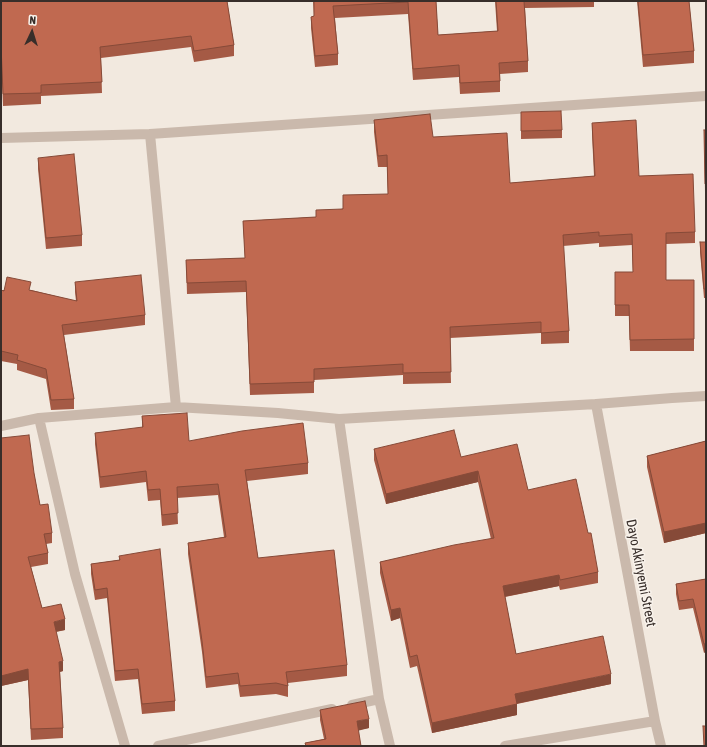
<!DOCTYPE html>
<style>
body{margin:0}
#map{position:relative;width:707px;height:747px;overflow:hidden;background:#f2e9df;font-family:"Asap Condensed",sans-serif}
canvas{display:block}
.frame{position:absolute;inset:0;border:2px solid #382e2a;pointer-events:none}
.north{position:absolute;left:12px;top:12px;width:40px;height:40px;-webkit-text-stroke:3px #f9f3ec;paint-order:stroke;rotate:4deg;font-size:11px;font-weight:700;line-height:16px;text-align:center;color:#382e2a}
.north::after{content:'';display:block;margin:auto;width:14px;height:18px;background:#382e2a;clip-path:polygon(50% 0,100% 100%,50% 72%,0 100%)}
</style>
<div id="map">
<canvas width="707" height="747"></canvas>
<div class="frame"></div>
<div class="north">N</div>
</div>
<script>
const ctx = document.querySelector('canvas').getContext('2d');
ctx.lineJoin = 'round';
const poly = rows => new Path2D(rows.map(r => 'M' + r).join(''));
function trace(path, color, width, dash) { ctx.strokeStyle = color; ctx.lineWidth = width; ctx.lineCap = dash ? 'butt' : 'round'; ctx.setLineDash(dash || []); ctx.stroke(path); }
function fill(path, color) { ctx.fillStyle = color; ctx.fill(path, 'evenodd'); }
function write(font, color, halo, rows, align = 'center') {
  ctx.font = font + ' "Asap Condensed",sans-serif'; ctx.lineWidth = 3; ctx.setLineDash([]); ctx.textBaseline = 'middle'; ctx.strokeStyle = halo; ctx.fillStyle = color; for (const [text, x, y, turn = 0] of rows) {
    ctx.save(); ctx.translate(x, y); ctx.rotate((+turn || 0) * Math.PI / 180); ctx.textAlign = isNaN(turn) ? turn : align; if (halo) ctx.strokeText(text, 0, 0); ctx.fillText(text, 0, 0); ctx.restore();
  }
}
const minor = poly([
 [150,134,176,407],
 [1,138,150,134,706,96],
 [596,404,655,721,661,746],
 [39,418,75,574,125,746],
 [339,419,379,699,390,746],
 [1,426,39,418,176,407,278,413,339,419,596,404,672,398,706,396],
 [352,705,379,699],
 [158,746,332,709],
 [505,746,655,721]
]);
const wall = poly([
 [1,1,227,1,234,45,234,56,194,62,191,47,101,58,102,93,41,96,41,104,3,106,1,56],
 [313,1,436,1,438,35,497,31,495,1,594,1,594,7,525,8,528,61,528,72,500,74,500,92,460,94,459,77,413,80,408,14,335,18,338,54,338,65,315,67,311,28,311,17,314,16],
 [637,1,689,1,694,51,694,63,643,67],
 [521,112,562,130,562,138,521,139],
 [374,120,433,137,510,183,594,176,592,134,592,123,639,176,695,232,695,243,666,244,666,280,694,280,694,351,630,351,629,316,615,316,615,272,633,272,632,245,599,247,599,243,563,246,569,331,569,343,541,344,541,333,450,338,451,383,403,384,403,375,314,380,314,393,250,395,246,292,187,294,186,260,245,258,243,221,316,217,388,194,387,167,378,167,374,132],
 [704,130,706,130,706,192,705,192],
 [38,158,82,235,82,246,46,249,38,169],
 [700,242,706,242,706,298,704,298,700,252],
 [75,282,145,315,145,325,64,335,74,399,74,409,51,410,46,379,17,370,17,364,1,361,1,290,31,290,76,301,75,292],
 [142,416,189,441,308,463,308,474,247,481,258,558,347,665,347,676,288,683,288,697,276,694,240,697,238,684,206,688,202,652,188,554,188,543,224,537,218,495,177,498,178,524,162,526,160,500,148,501,146,482,100,488,95,444,95,433,142,428],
 [1,438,34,473,40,505,52,533,52,543,46,544,48,553,48,564,31,567,42,608,65,630,56,632,63,671,60,672,63,728,63,738,31,740,28,680,1,686],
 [706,441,706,533,664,543,647,467,647,456],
 [374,449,461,457,528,490,588,533,598,572,598,583,560,590,559,586,505,597,516,654,611,684,517,704,517,715,432,733,417,666,410,668,400,618,391,621,380,573,380,562,491,539,478,482,386,504,374,460],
 [119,556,175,701,175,711,142,714,138,679,115,681,107,598,95,600,91,574,91,564,119,560],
 [706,579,704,653,693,608,679,610,676,594,676,584],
 [320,710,369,728,358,730,361,746,305,746,305,743,324,739,320,720]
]);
const shadedWall = poly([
 [478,471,478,482,386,504,386,494],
 [706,523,706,533,664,543,664,532],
 [559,575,559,586,503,597,503,586],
 [400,608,400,618,391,621,391,610],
 [65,619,65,630,54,632,54,622],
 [706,643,706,652,704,653,704,644],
 [63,661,63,671,59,672,59,662],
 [28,669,28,680,1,686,1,676],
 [611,674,611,684,515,704,515,694],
 [517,704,517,715,432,733,432,723],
 [369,719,369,728,357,731,357,721]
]);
const building = poly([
 [1,1,227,1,234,45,194,51,191,36,100,47,102,82,41,85,41,93,3,94,1,45,1,1],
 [314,1,436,1,438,35,498,31,496,1,524,1,528,61,499,63,500,81,460,83,459,65,413,69,408,2,333,6,338,54,315,56,311,17,314,16,314,1],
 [638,1,689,1,694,51,643,55,638,1],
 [561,111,562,130,521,131,521,112,561,111],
 [430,114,433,137,507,133,510,183,595,176,592,123,636,120,639,176,693,174,695,232,666,233,666,280,694,280,694,339,630,340,629,305,615,305,615,272,633,272,632,234,599,236,599,232,563,235,569,331,541,333,541,322,450,327,451,372,403,373,403,364,314,369,314,382,250,384,246,281,187,283,186,260,245,258,243,221,316,217,316,210,343,209,343,195,388,194,387,155,378,156,374,120,430,114],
 [704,130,706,130,706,184,705,184,704,130],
 [74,154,82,235,46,238,38,158,74,154],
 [700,242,706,242,706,289,704,289,700,242],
 [141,275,145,315,62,325,74,399,51,400,46,369,17,360,18,355,1,351,1,290,4,291,7,277,31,282,29,290,77,301,75,282,141,275],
 [187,413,189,441,242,431,303,423,308,463,245,470,258,558,334,550,347,665,286,672,288,686,276,683,240,686,238,673,206,677,202,641,188,543,226,537,218,484,177,487,178,513,162,515,160,489,148,490,146,471,100,477,95,433,143,427,142,416,187,413],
 [454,430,461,457,517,444,528,490,576,479,588,533,591,533,598,572,560,580,559,575,503,586,516,654,603,636,611,674,515,694,517,704,432,723,417,655,410,657,400,608,391,610,380,562,454,545,494,538,478,471,386,494,374,449,454,430],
 [29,435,34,473,40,505,48,504,52,533,44,534,48,553,28,557,42,608,61,604,65,619,54,622,63,661,59,662,63,728,31,729,28,669,1,676,1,438,29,435],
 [706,441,706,523,664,532,647,456,706,441],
 [160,549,175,701,142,704,138,669,115,671,107,588,95,590,91,564,120,560,119,556,160,549],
 [706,579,706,643,704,644,693,599,679,601,676,584,706,579],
 [365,701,369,719,357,721,361,746,306,746,305,743,326,739,320,710,365,701],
 [703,726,706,726,706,746,704,746,703,726]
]);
const streetNames = [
 ["Dayo Akinyemi Street",641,573,79]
];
trace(minor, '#cab9ac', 10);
fill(wall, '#a55a45');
fill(shadedWall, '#864a38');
fill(building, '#c06950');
trace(building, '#864a38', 1);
write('14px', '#382e2a', '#f9f3ec', streetNames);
</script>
